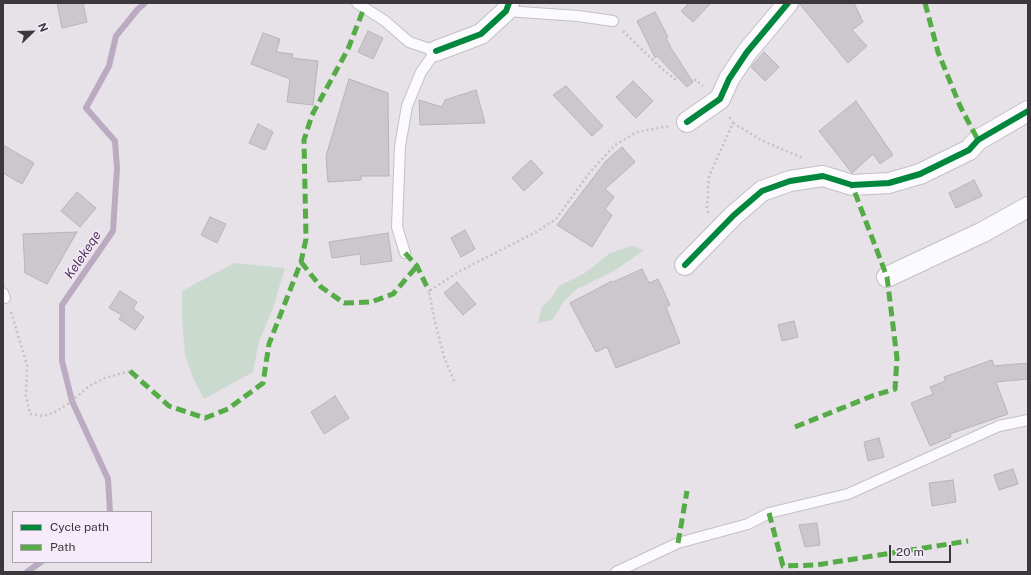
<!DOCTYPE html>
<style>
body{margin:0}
#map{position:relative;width:1031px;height:575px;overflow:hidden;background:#e7e1e8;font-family:"Public Sans",sans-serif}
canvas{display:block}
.frame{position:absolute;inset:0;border:4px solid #3b373d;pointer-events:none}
.legend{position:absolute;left:12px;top:511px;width:140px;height:52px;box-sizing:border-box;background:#f5ebf9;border:1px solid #aba3ae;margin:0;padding:5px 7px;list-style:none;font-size:12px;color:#3b373d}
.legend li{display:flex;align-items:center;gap:8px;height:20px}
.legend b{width:20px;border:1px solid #aba3ae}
.north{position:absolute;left:12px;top:12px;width:40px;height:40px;-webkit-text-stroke:3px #f5ebf9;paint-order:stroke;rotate:67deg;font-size:11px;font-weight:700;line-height:16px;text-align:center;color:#3b373d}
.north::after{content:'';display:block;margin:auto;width:14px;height:18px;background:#3b373d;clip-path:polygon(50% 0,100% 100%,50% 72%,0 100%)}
.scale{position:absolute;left:889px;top:545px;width:62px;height:18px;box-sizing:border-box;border:2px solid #3b373d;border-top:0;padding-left:5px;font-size:12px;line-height:14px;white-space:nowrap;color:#3b373d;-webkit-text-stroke:3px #f5ebf9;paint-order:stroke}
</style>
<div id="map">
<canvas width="1031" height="575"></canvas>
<div class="frame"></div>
<ul class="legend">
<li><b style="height:5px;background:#00873e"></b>Cycle path</li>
<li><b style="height:5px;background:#55ac46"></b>Path</li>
</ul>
<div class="north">N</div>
<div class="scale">20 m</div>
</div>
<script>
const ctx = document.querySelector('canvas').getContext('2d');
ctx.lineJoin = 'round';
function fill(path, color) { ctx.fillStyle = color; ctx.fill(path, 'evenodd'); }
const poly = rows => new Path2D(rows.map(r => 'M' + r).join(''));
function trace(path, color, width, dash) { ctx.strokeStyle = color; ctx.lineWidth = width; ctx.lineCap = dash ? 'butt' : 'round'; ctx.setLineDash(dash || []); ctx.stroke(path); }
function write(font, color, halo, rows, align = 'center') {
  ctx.font = font + ' "Public Sans",sans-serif'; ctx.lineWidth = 3; ctx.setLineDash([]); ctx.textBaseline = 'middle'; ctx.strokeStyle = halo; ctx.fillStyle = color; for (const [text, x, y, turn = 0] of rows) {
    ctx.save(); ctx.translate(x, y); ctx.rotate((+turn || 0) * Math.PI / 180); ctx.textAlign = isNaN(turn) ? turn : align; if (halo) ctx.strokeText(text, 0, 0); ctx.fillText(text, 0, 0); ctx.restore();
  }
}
const green = poly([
 [632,246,644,250,614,271,577,289,565,300,552,320,538,323,542,307,552,297,559,286,585,273,610,253],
 [234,263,285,268,272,311,259,341,253,372,204,399,193,378,185,356,182,318,182,291]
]);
const stream = poly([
 [110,512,108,479,72,401,62,361,62,305,113,231,117,168,115,141,86,108,109,66,116,36,138,9,145,3],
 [27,572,41,562]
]);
const building = poly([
 [57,3,83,3,87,22,62,28,57,3],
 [689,3,711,3,693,22,681,11,689,3],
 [799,3,854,3,863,22,852,30,867,46,848,63,799,3],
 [655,12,668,37,666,38,671,48,693,82,687,87,657,56,655,58,637,21,655,12],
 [368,31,383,38,373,59,358,52,368,31],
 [263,33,280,39,276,52,293,54,292,58,318,61,313,105,287,102,290,79,251,64,263,33],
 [764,52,779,67,765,81,751,67,764,52],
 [349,79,388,93,389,176,361,176,361,180,328,182,326,156,349,79],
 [633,81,653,101,636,118,616,97,633,81],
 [566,86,603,126,592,136,553,95,566,86],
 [476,90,485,123,420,125,419,100,442,107,445,100,476,90],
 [856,101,893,155,880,164,873,154,852,173,819,131,856,101],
 [258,124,273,132,265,150,249,143,258,124],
 [3,145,34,163,22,184,3,173,3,145],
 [622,147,635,162,605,189,614,197,605,209,612,215,592,247,557,225,606,161,622,147],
 [531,160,543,173,524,191,512,178,531,160],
 [974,180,982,196,956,208,949,193,974,180],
 [77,192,96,208,80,227,61,211,77,192],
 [210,217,226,224,217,243,201,235,210,217],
 [465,230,475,249,461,257,451,238,465,230],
 [77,232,47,284,25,273,23,234,77,232],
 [388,233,392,261,361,265,360,254,332,258,329,242,388,233],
 [642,269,649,283,658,279,670,305,666,307,680,343,616,368,607,347,596,352,570,303,612,281,613,282,642,269],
 [457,282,476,304,463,315,444,293,457,282],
 [120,291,137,302,133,309,144,317,135,330,119,319,122,315,109,308,120,291],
 [794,321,798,337,782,341,778,325,794,321],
 [992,360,994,366,1028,363,1028,379,996,382,1008,414,950,434,951,437,930,446,911,403,933,394,930,387,945,381,944,377,992,360],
 [335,396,349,418,324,434,311,412,335,396],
 [879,438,884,457,868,461,864,442,879,438],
 [1013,469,1018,484,999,490,994,475,1013,469],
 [953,480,956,502,932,506,929,483,953,480],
 [817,523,820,545,805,547,799,525,817,523]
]);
const path = poly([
 [623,31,662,69,675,79,696,80,703,86],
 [733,123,765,142,803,158],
 [708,213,707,208,709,176,733,123,729,116],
 [11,312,27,365,26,396,30,414,44,416,57,411,72,401,89,386,105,378,130,371],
 [454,381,444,357,434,318,429,291,460,271,536,232,556,219,590,172,615,145,637,132,669,126]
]);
const service = poly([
 [357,3,385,21,409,42,436,51,421,72,407,106,400,146,397,227,405,253],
 [506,11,578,16,613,21],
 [3,293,5,298],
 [616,572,678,543,748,524,769,513,848,494,999,426,1028,420]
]);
const minor = poly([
 [436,51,481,34,506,11,509,3],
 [687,122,720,99,729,79,747,52,788,3],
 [685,265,734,215,762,191,790,181,823,176,852,185,889,183,920,174,969,150,978,140,1028,111],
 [887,277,983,232,1028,207]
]);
const quiet = poly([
 [925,3,938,52,960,106,978,140],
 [405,253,417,266,429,291],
 [301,262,321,287,344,303,371,302,393,294,417,266],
 [130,371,169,406,205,418,228,409,263,383,269,344,301,262,306,239,304,140,312,115,348,49,364,8],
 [795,427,872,396,895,389,897,358,887,277,852,185],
 [769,513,783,566,816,565,968,541],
 [678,543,687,491]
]);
const cycleway = poly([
 [436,51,481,34,506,11,509,3],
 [687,122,720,99,729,79,747,52,788,3],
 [685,265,734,215,762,191,790,181,823,176,852,185,889,183,920,174,969,150,978,140,1028,111]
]);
const waterNames = [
 ["Kelekeqe",83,255,-56]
];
fill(green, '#cbdacf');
trace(stream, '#bbaac1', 6);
fill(building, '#ccc7cc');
trace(building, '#b8b3b9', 1);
trace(service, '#c4c0c6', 12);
trace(minor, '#c4c0c6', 22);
trace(path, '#c4c2c6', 2.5, [2, 3]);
trace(service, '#fbfafc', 10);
trace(minor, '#fbfafc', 20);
trace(quiet, '#55ac46', 5, [10, 5]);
trace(cycleway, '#00873e', 6);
write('italic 13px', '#50325b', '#f5ebf9', waterNames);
</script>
